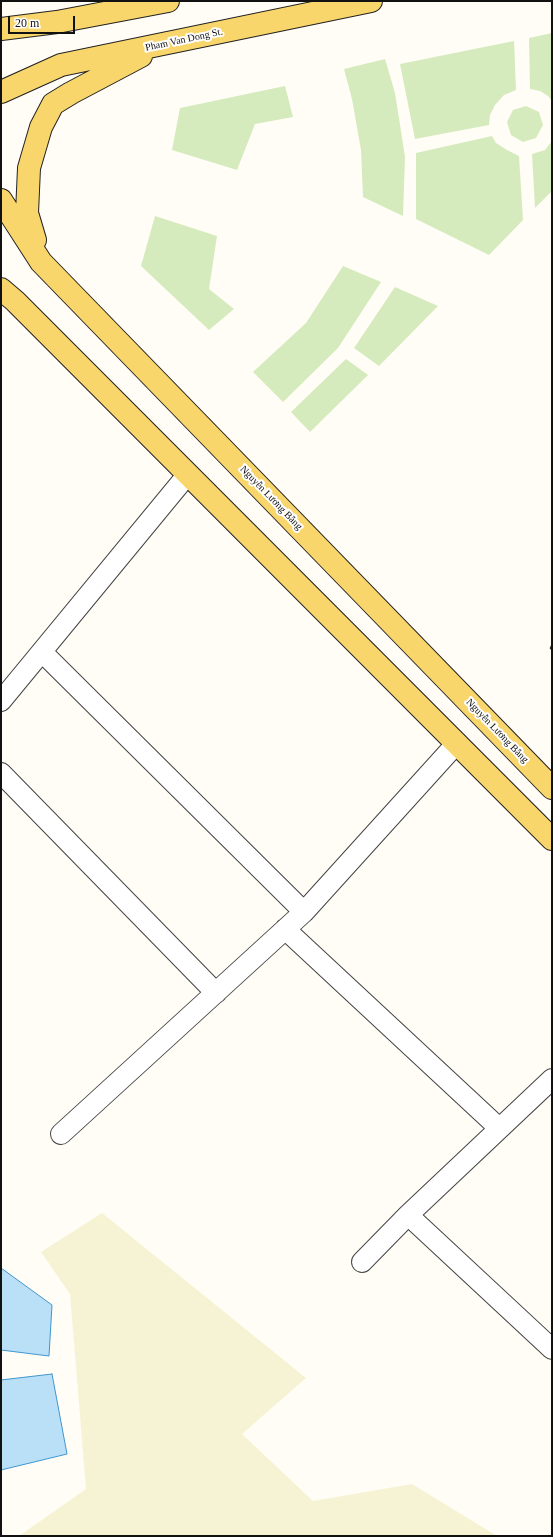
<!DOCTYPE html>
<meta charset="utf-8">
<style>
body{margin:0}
#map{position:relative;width:553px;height:1537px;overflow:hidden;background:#fffdf5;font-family:"Times New Roman",serif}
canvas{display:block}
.frame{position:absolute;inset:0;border:2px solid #111;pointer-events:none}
.scale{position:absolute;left:8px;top:16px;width:67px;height:18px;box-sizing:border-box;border:2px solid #111;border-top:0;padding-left:5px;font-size:12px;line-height:14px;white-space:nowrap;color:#111;-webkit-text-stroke:3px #fff;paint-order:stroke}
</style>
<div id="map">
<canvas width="553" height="1537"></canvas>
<div class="frame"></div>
<div class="scale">20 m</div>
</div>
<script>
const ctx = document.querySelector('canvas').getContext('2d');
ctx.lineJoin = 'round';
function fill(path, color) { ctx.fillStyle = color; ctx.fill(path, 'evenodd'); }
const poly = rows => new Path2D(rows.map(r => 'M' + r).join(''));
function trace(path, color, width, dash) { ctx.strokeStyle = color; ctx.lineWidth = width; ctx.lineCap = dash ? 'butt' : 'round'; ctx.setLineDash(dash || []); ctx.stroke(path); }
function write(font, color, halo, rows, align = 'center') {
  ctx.font = font + ' "Times New Roman",serif'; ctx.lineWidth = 4; ctx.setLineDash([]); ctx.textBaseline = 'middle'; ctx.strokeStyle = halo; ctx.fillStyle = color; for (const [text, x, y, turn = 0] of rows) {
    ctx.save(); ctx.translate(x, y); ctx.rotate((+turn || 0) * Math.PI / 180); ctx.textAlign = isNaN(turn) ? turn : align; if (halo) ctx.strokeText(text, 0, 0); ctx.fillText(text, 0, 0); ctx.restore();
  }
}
const farmland = poly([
 [102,1213,306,1378,242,1434,313,1501,412,1484,497,1536,19,1536,86,1489,70,1294,41,1252]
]);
const green = poly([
 [552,33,552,101,548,96,540,91,530,89,529,38],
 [514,41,516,90,504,95,495,105,490,115,489,125,415,139,400,64],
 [385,59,395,93,405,157,403,216,363,197,361,150,352,99,344,69],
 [285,86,293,117,255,124,237,170,172,150,180,108],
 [526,106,539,112,543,125,536,138,523,142,511,135,507,122,513,110],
 [492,136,496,143,507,150,519,156,523,220,489,255,416,219,416,153],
 [552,141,552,191,535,208,532,154,545,150],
 [155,216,217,236,209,289,234,309,209,330,141,266],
 [343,266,381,282,338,348,283,402,253,372,306,323],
 [395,287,438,306,379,366,354,348],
 [346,359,368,375,310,432,291,412]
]);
const water = poly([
 [1,1268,52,1305,49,1356,1,1350,1,1268],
 [52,1374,67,1454,1,1470,1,1380,52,1374]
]);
const path = poly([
 [552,646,551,648,552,649]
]);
const street = poly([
 [42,652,304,912],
 [1,701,188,474],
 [1,773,216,993],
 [285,929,499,1128],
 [552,1079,408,1215,552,1349],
 [61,1134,304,912,457,743],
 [362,1262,408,1215]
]);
const primary = poly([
 [1,29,57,22,168,1],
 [1,92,61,65,371,1],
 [1,200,41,262,552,788],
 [35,240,27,213,29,168,41,127,53,104,71,93,141,56],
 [1,289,15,301,552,839]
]);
const streetNames = [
 ["Pham Van Dong St.",184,40,-12],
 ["Nguyễn Lương Bằng",271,498,46],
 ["Nguyễn Lương Bằng",497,731,46]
];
fill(farmland, '#f6f3d4');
fill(green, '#d5ebbd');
fill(water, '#b9e0f7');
trace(water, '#3f96cf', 1);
trace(street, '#444', 22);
trace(primary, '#222', 24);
trace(path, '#333', 2.5, [4, 2]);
trace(street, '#fff', 20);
trace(primary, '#f9d66b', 22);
write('10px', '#111', '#fff', streetNames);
</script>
